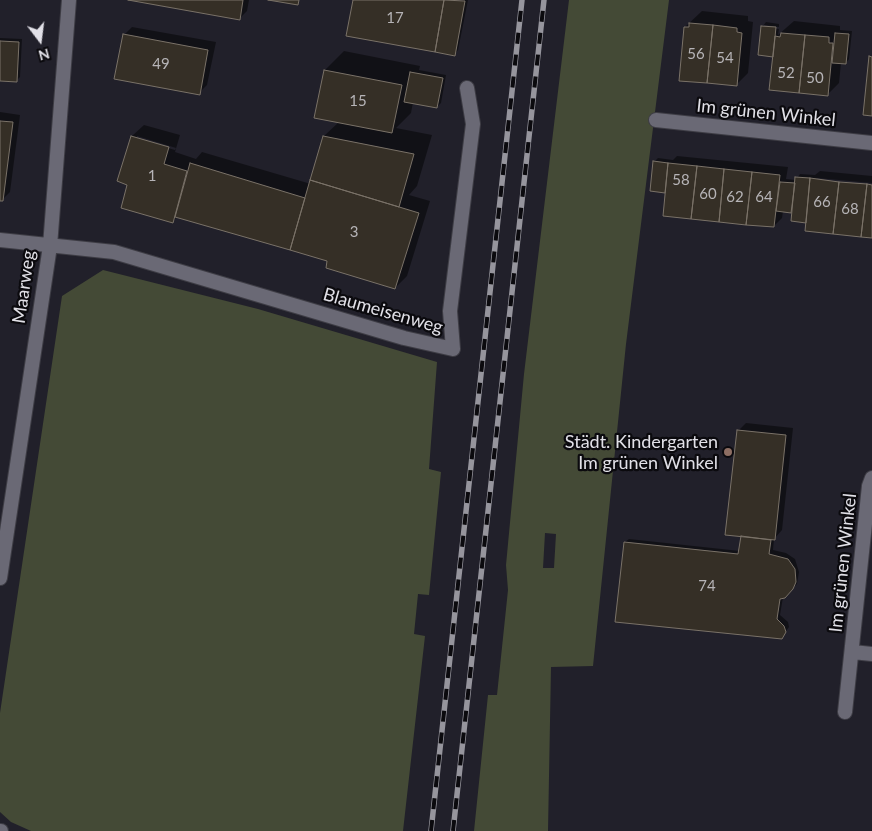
<!DOCTYPE html>
<meta charset="utf-8">
<style>
body{margin:0}
#map{position:relative;width:872px;height:831px;overflow:hidden;background:#21202a;font-family:Lato,sans-serif}
canvas{display:block}
.north{position:absolute;left:15px;top:15px;width:50px;height:50px;-webkit-text-stroke:4px #0b0a0e;paint-order:stroke;rotate:165deg;font-size:14px;font-weight:700;line-height:20px;text-align:center;color:#e1e0e7}
.north::after{content:'';display:block;margin:auto;width:18px;height:22px;background:#e1e0e7;clip-path:polygon(50% 0,100% 100%,50% 72%,0 100%)}
</style>
<div id="map">
<canvas width="872" height="831"></canvas>
<div class="north">N</div>
</div>
<script>
const ctx = document.querySelector('canvas').getContext('2d');
ctx.lineJoin = 'round';
function fill(path, color) { ctx.fillStyle = color; ctx.fill(path, 'evenodd'); }
const poly = rows => new Path2D(rows.map(r => 'M' + r).join(''));
function trace(path, color, width, dash) { ctx.strokeStyle = color; ctx.lineWidth = width; ctx.lineCap = dash ? 'butt' : 'round'; ctx.setLineDash(dash || []); ctx.stroke(path); }
function write(font, color, halo, rows, align = 'center') {
  ctx.font = font + ' Lato,sans-serif'; ctx.lineWidth = 4.5; ctx.setLineDash([]); ctx.textBaseline = 'middle'; ctx.strokeStyle = halo; ctx.fillStyle = color; for (const [text, x, y, turn = 0] of rows) {
    ctx.save(); ctx.translate(x, y); ctx.rotate((+turn || 0) * Math.PI / 180); ctx.textAlign = isNaN(turn) ? turn : align; if (halo) ctx.strokeText(text, 0, 0); ctx.fillText(text, 0, 0); ctx.restore();
  }
}
const green = poly([
 [569,0,669,0,626,344,593,666,551,667,548,831,474,831,488,695,497,695,508,590,506,565,524,374],
 [545,533,556,534,554,568,543,568],
 [103,270,258,309,437,362,429,469,441,472,429,595,418,594,414,634,425,636,403,831,31,831,11,822,0,812,0,713,62,296]
]);
const shadow = poly([
 [132,0,249,0,247,11,239,19],
 [354,0,468,0,458,50,455,54],
 [702,11,748,16,748,21,753,22,748,73,736,85,685,27],
 [794,21,840,26,840,30,852,31,849,59,846,63,841,63,839,83,827,95,763,26,766,22,779,24,779,27,764,25,764,27,779,29,778,35],
 [132,27,216,42,207,85,199,93,124,35],
 [0,38,22,39,20,77,16,81,0,80],
 [344,51,420,66,419,70,446,75,441,103,437,107,413,102,411,113,396,128,432,135,417,186,409,195,430,201,407,276,395,288,329,260,178,216,172,222,129,184,132,136,144,125,180,135,175,152,196,159,202,152,311,184,324,136,339,122,316,117,325,70],
 [137,136,176,148,175,150,137,139],
 [0,112,20,115,10,192,2,200,0,199],
 [677,156,788,167,786,179,796,180,800,174,815,175,820,171,872,176,872,183,817,178,817,180,872,186,872,237,807,219,793,212,783,211,782,218,774,226,667,190,664,192,654,162,658,158,673,160],
 [746,423,793,428,782,530,774,539,773,550,786,553,795,559,799,572,797,584,783,597,780,615,788,622,789,627,781,638,625,542,629,539,740,551,742,537,738,431]
]);
const building = poly([
 [128,0,243,0,240,20,128,0],
 [268,0,299,0,298,5,268,0],
 [353,0,444,0,435,52,346,36,353,0],
 [444,0,465,1,455,56,435,52,444,0],
 [689,23,713,25,707,83,679,81,684,27,689,27,689,23],
 [713,25,737,28,737,32,742,33,737,86,707,83,713,25],
 [761,26,776,27,773,57,758,55,761,26],
 [781,33,805,35,799,93,769,90,775,36,780,37,781,33],
 [835,33,849,34,846,64,832,63,835,33],
 [123,34,208,50,200,95,114,79,123,34],
 [805,35,829,37,829,43,833,43,828,96,799,93,805,35],
 [0,41,19,42,17,82,0,81,0,41],
 [869,56,872,57,872,116,863,115,869,56],
 [324,70,402,85,392,133,314,118,324,70],
 [410,72,443,78,437,108,404,102,410,72],
 [0,121,13,122,3,201,0,201,0,121],
 [131,136,169,147,164,164,187,171,173,223,121,208,127,185,117,181,131,136],
 [323,136,414,154,399,207,310,180,323,136],
 [653,161,668,163,665,193,650,191,653,161],
 [190,163,305,198,290,250,175,217,190,163],
 [668,163,697,166,691,219,663,216,668,163],
 [697,166,724,169,719,222,691,219,697,166],
 [724,169,752,172,746,225,719,222,724,169],
 [752,172,780,175,774,227,746,225,752,172],
 [795,177,810,178,806,223,791,221,795,177],
 [810,178,839,182,833,234,805,231,810,178],
 [310,180,419,213,395,289,326,268,327,261,290,250,310,180],
 [780,182,795,183,791,213,776,211,780,182],
 [839,182,867,184,861,237,833,234,839,182],
 [867,184,872,185,872,238,861,237,867,184],
 [737,430,786,435,775,540,725,535,737,430],
 [741,536,771,540,769,554,788,559,795,569,796,582,793,589,785,598,780,599,777,619,784,626,786,632,782,639,615,622,624,542,738,554,741,536]
]);
const service = poly([
 [0,831,1,831]
]);
const minor = poly([
 [656,120,872,143],
 [0,240,114,252,404,338,453,349,450,311,473,124,467,88],
 [0,578,50,246,69,0],
 [853,652,872,654],
 [845,712,869,486,872,478]
]);
const rail = poly([
 [431,831,522,0],
 [453,831,544,0]
]);
const markers = [
 [728,452,5,"#8d6e63"]
];
const numberNames = [
 ["17",395,18],
 ["56",696,54],
 ["54",725,58],
 ["49",161,64],
 ["52",786,73],
 ["50",815,78],
 ["15",358,101],
 ["1",152,176],
 ["58",681,180],
 ["60",708,194],
 ["62",735,197],
 ["64",764,197],
 ["66",822,202],
 ["68",850,209],
 ["3",354,232],
 ["74",707,586]
];
const streetNames = [
 ["Im grünen Winkel",766,113,6],
 ["Maarweg",24,287,-82],
 ["Blaumeisenweg",383,311,16],
 ["Im grünen Winkel",843,563,-84]
];
const poiNames = [
 ["Städt. Kindergarten",718,442],
 ["Im grünen Winkel",718,463]
];
fill(green, '#444a36');
fill(shadow, '#0007');
fill(building, '#352f26');
trace(building, '#7a7268', 1);
trace(service, '#3e3d45', 16);
trace(minor, '#3e3d45', 16);
trace(service, '#6a6975', 14);
trace(minor, '#6a6975', 14);
trace(rail, '#96959d', 5.5);
trace(rail, '#0b0a0e', 4, [11]);
for (const [x, y, r, color] of markers) { const dot = new Path2D(); dot.arc(x, y, r, 0, 2 * Math.PI); ctx.fillStyle = color; ctx.fill(dot); trace(dot, '#0b0a0e', 2); }
write('15px', '#b6b4b7', null, numberNames);
write('18px', '#e1e0e7', '#0b0a0e', streetNames);
write('18px', '#e1e0e7', '#0b0a0e', poiNames, 'right');
</script>
